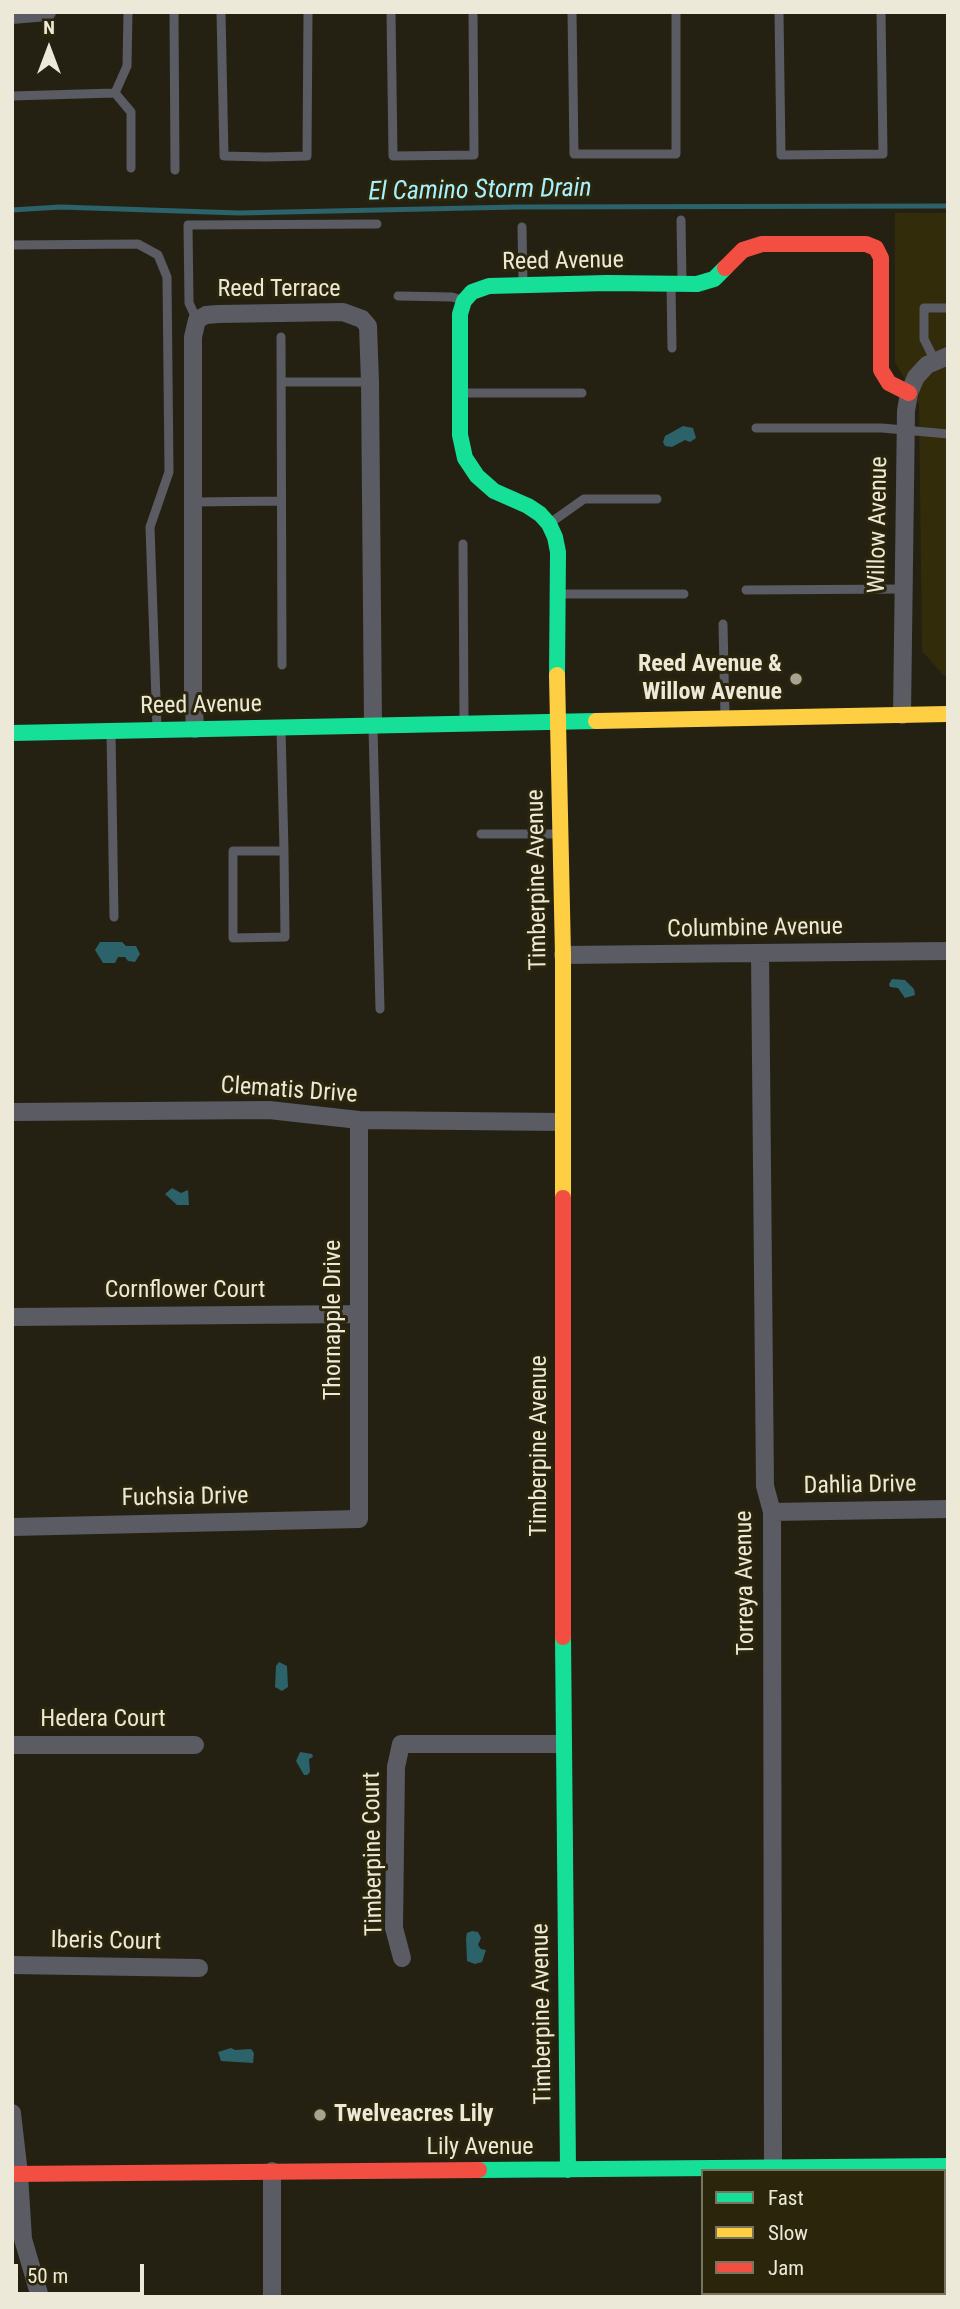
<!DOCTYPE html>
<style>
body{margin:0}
#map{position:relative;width:960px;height:2309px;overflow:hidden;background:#242112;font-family:"Roboto Condensed",sans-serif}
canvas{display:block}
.frame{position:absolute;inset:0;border:14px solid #ece9d9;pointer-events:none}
.legend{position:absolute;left:701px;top:2169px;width:245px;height:126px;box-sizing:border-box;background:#2b260b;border:2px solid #78745d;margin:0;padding:9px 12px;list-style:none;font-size:21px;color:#ece9d9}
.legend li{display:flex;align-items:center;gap:14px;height:35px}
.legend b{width:35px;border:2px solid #78745d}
.north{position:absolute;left:14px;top:14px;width:70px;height:70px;-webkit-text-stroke:5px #2b260b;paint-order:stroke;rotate:0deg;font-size:19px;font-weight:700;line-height:28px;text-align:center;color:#ece9d9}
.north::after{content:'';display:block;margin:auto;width:24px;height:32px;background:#ece9d9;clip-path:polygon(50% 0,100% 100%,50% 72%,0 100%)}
.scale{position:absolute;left:14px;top:2264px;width:130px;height:32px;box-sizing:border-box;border:4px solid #ece9d9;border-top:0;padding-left:9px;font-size:21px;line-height:24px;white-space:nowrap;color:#ece9d9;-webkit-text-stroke:5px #2b260b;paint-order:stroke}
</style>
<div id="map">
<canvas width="960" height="2309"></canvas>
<div class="frame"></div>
<ul class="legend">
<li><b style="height:9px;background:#16e098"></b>Fast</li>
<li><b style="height:9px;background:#ffcf43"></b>Slow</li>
<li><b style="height:9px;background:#f24e42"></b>Jam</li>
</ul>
<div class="north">N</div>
<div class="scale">50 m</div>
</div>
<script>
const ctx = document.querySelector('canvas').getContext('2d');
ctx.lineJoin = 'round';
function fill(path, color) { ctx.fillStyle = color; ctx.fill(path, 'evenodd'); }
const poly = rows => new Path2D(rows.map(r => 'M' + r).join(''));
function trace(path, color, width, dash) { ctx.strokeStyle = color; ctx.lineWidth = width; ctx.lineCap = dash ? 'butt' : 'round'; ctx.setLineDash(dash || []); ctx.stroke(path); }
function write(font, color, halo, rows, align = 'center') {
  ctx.font = font + ' "Roboto Condensed",sans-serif'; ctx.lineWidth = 6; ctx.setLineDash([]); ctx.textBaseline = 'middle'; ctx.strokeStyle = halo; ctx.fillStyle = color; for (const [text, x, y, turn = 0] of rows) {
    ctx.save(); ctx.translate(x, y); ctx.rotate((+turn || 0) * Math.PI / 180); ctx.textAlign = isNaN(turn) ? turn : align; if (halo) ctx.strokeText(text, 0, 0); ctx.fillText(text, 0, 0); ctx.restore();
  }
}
const built = poly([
 [895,213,948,213,948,676,944,676,922,651,919,404,895,362]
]);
const water = poly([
 [683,426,693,428,696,438,690,442,685,440,672,447,665,446,663,442,665,436],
 [100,942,122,942,126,946,136,946,140,954,135,962,128,961,125,957,118,957,115,963,103,963,95,950],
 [892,979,905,980,914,989,915,995,905,998,898,988,890,987,889,984],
 [172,1188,181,1193,188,1190,189,1205,177,1205,165,1194],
 [279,1662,287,1666,288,1687,282,1691,275,1687,276,1666],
 [300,1752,312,1754,313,1757,309,1759,310,1772,307,1775,304,1775,296,1761],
 [472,1931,478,1932,481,1938,478,1945,481,1949,486,1950,482,1962,475,1964,467,1961,466,1938,467,1933],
 [231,2048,235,2050,251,2049,254,2053,253,2063,221,2061,218,2052]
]);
const stream = poly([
 [12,210,60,207,239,213,517,207,948,206]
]);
const lane = poly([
 [174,12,175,170],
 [221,12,224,156,266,157,307,156,308,12],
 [391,12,393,156,474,155,473,12],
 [572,12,574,154,676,154,676,12],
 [779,12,781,155,883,154,881,12],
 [115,93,131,112,131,168],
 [12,96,115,93,127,66,128,12],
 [681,220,682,281],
 [522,227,523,284],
 [12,245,138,244,158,255,167,277,169,472,150,527,157,728],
 [671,285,672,348],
 [398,296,452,297,462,300],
 [197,320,189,303,188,225,377,224],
 [281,337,282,665],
 [935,361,924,339,924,308,948,308],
 [281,382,370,382],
 [461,393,582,393],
 [756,428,882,428,948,434],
 [193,502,281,501],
 [550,523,584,499,657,499],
 [463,544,464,722],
 [746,590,903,589],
 [560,594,684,594],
 [723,624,725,716],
 [373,727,380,1009],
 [281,729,284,851,285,937,233,938,233,851,284,851],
 [111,732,114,917],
 [481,834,560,834]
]);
const street = poly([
 [12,15,47,12],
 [902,715,906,411,909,393,916,377,927,365,948,356],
 [195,729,193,690,193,337,197,320,206,315,218,314,343,312,362,319,368,326,370,382,373,725],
 [760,954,765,1486,772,1512,773,2169],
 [563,955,948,951],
 [12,1112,269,1110,359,1120,562,1122],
 [12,1317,358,1314],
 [772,1512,948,1509],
 [12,1527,359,1519,359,1120],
 [12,1745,195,1745],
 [402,1958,394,1928,396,1767,401,1744,563,1744],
 [12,1965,199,1968],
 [12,2113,19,2174,23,2239,40,2297],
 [272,2171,272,2297]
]);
const fast = poly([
 [557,675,558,552,555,537,549,524,540,514,528,506,494,491,477,476,465,458,460,435,460,314,464,301,472,292,489,286,607,283,697,284,714,279,725,268],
 [12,733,596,721],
 [563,1637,568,2170],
 [479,2170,948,2166]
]);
const slow = poly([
 [557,675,563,955,563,1198],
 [596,721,948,714]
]);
const jam = poly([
 [725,268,743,250,762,244,866,244,876,248,881,258,881,370,889,383,909,393],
 [563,1198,563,1637],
 [12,2174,479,2170]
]);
const markers = [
 [796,679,7,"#a6a393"],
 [320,2115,7,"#a6a393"]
];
const streetNames = [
 ["Reed Avenue",563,262,-1],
 ["Reed Terrace",279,290],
 ["Willow Avenue",879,525,-89],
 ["Reed Avenue",201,706,-1],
 ["Timberpine Avenue",538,880,-91],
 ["Columbine Avenue",755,929,-1],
 ["Clematis Drive",289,1091,4],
 ["Cornflower Court",185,1291],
 ["Thornapple Drive",334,1320,-90],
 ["Timberpine Avenue",540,1446,-90],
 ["Dahlia Drive",860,1486,-1],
 ["Fuchsia Drive",185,1498,-1],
 ["Torreya Avenue",746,1583,-91],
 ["Hedera Court",103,1720],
 ["Timberpine Court",374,1854,-91],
 ["Iberis Court",106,1942,1],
 ["Timberpine Avenue",543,2014,-91],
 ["Lily Avenue",480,2148]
];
const poiNames = [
 ["Reed Avenue &",782,665],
 ["Willow Avenue",782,693],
 ["Twelveacres Lily",334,2115,"left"]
];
const waterNames = [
 ["El Camino Storm Drain",480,191,-1]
];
fill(built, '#322c0b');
fill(water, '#2c6269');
trace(stream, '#2c6269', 5);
trace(lane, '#5a5b63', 9);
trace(street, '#5a5b63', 18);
trace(fast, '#16e098', 16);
trace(slow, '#ffcf43', 16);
trace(jam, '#f24e42', 16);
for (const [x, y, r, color] of markers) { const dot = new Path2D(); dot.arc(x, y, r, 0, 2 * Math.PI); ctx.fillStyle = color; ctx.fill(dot); trace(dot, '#2b260b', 2.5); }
write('24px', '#ece9d9', '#2b260b', streetNames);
write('bold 24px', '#ece9d9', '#2b260b', poiNames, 'right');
write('italic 26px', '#a7f0fe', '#2b260b', waterNames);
</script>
